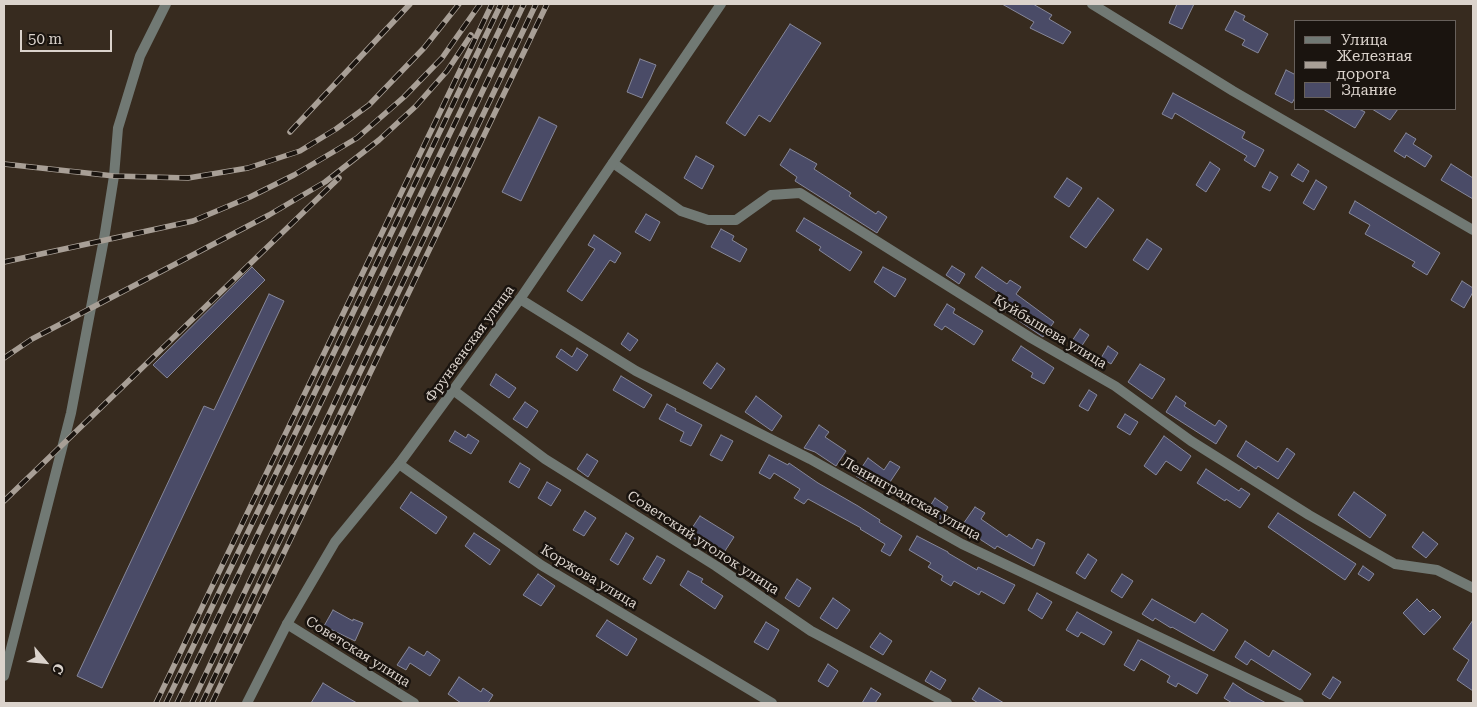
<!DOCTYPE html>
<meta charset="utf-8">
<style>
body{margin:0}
#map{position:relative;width:1477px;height:707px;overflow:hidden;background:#372b1f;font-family:"Roboto Serif",serif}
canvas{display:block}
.frame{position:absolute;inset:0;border:5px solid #dbd3cc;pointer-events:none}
.legend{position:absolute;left:1294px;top:20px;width:162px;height:90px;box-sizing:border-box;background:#1a140f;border:1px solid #67605b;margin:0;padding:6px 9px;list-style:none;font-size:15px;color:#dbd3cc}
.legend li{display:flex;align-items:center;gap:10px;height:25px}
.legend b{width:25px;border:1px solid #67605b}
.north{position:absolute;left:20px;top:637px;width:50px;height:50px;-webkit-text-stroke:4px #1a140f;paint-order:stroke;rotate:118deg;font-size:14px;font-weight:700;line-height:20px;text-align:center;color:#dbd3cc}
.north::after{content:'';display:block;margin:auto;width:18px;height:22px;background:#dbd3cc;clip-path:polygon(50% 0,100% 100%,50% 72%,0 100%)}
.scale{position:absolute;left:20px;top:30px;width:92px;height:22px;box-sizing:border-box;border:2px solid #dbd3cc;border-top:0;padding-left:6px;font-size:15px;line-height:18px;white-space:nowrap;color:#dbd3cc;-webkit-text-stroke:4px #1a140f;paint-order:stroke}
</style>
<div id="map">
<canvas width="1477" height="707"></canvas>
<div class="frame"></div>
<ul class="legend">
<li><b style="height:6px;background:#717974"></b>Улица</li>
<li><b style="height:6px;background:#a89f96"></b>Железная дорога</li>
<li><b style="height:14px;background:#4a4b67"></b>Здание</li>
</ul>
<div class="north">С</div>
<div class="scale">50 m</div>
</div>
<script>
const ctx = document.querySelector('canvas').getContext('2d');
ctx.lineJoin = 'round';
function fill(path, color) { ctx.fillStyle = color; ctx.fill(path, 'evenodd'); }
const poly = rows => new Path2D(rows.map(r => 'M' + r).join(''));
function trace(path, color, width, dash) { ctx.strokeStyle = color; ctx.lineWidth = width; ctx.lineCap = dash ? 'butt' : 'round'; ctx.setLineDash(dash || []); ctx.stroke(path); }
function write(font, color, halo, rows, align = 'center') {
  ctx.font = font + ' "Roboto Serif",serif'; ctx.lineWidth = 5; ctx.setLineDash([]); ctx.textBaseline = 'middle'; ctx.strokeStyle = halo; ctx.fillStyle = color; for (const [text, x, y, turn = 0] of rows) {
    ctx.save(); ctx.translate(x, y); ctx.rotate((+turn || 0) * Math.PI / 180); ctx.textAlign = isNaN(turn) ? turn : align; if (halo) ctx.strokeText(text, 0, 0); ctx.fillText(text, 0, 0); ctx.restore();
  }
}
const building = poly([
 [1002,4,1033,4,1052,15,1049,19,1071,32,1063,44,1030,28,1034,22,1002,4],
 [1177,4,1194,4,1182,29,1169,23,1177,4],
 [1235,11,1245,16,1243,20,1268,34,1258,53,1242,45,1245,40,1225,30,1235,11],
 [790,24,821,43,770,122,759,115,745,136,726,123,790,24],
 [640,59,656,65,642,98,627,92,640,59],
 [1286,70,1296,75,1296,96,1292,103,1275,94,1286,70],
 [1173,93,1245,132,1242,138,1264,150,1255,167,1244,160,1247,156,1175,113,1172,119,1162,114,1173,93],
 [1323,109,1359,109,1365,112,1355,128,1323,109],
 [1372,109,1398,109,1390,120,1372,109],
 [539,117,557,126,521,201,502,192,539,117],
 [1406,133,1416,139,1413,144,1432,156,1425,167,1406,155,1405,158,1394,151,1406,133],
 [790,149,817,164,814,169,851,193,849,196,876,214,878,211,887,217,877,233,795,181,797,177,780,165,790,149],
 [696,156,714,166,702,189,684,178,696,156],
 [1210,162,1220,169,1206,192,1196,185,1210,162],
 [1298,164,1309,171,1303,182,1291,175,1298,164],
 [1451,164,1473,178,1473,199,1441,180,1451,164],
 [1270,172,1278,177,1270,191,1262,187,1270,172],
 [1067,178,1082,188,1069,207,1054,197,1067,178],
 [1316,180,1327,187,1314,210,1303,203,1316,180],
 [1098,198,1114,210,1086,248,1070,237,1098,198],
 [1355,201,1440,253,1427,275,1412,266,1415,262,1365,234,1370,225,1349,213,1355,201],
 [646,214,660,222,650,241,635,232,646,214],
 [804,218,862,252,850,271,819,250,821,247,796,231,804,218],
 [721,229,734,236,732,240,747,249,740,262,711,247,721,229],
 [594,235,621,253,615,263,610,260,582,301,567,291,595,249,588,245,594,235],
 [1147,239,1162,249,1148,270,1133,260,1147,239],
 [952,266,965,274,959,284,946,275,952,266],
 [252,267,265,280,167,378,153,365,252,267],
 [883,267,906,279,895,297,874,282,883,267],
 [982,267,1007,284,1010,280,1021,287,1016,294,1054,322,1043,337,994,304,1000,294,975,277,982,267],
 [1462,281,1473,288,1473,292,1464,308,1451,300,1462,281],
 [269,294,284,301,102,688,77,676,204,406,214,410,269,294],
 [947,304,955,309,953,313,983,331,974,345,945,326,942,330,934,325,947,304],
 [1080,329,1089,335,1079,350,1070,344,1080,329],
 [628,333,638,340,630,351,621,344,628,333],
 [1021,346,1054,368,1044,384,1031,377,1033,373,1012,360,1021,346],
 [1108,346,1118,353,1111,364,1101,358,1108,346],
 [577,348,588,355,577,371,556,357,561,349,572,357,577,348],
 [717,363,725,369,711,389,703,383,717,363],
 [1140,364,1165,379,1152,399,1128,382,1140,364],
 [496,374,516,388,509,398,490,385,496,374],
 [621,376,652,395,644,408,613,390,621,376],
 [1089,390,1097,395,1088,411,1079,406,1089,390],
 [756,396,782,416,772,431,745,412,756,396],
 [1176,396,1186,403,1184,406,1215,426,1219,420,1227,426,1216,444,1166,412,1176,396],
 [525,402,538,411,527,428,513,419,525,402],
 [667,404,676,409,675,411,702,425,691,446,680,441,684,432,659,419,667,404],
 [1125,414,1138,422,1130,435,1117,427,1125,414],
 [819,425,829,432,825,437,846,451,836,466,815,452,804,448,819,425],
 [455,431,466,438,468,434,479,441,471,454,449,441,455,431],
 [721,435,733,441,722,461,710,455,721,435],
 [1164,436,1191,456,1181,471,1166,461,1156,475,1144,466,1164,436],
 [1246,441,1278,462,1287,448,1295,454,1278,479,1258,466,1256,469,1237,456,1246,441],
 [587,454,598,461,588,477,577,469,587,454],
 [769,455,788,465,789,463,818,483,858,506,880,520,879,522,902,536,890,556,881,551,885,544,860,529,861,528,808,499,804,504,794,498,800,489,774,473,770,479,759,473,769,455],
 [868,458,884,470,890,461,900,467,886,488,869,477,866,482,856,476,868,458],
 [520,463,530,469,519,488,509,482,520,463],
 [1206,469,1239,491,1241,488,1250,494,1240,508,1226,499,1225,501,1197,483,1206,469],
 [547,482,561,490,551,506,538,498,547,482],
 [411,492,447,517,436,534,400,508,411,492],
 [1354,492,1386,515,1370,538,1338,515,1354,492],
 [935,498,948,507,940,520,927,511,935,498],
 [975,507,985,513,981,519,1007,537,1009,534,1032,549,1037,539,1045,543,1034,566,997,546,995,549,961,527,975,507],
 [585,511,596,518,584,536,573,530,585,511],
 [1278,513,1356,564,1345,580,1268,527,1278,513],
 [700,516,734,537,723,554,699,538,697,540,688,534,700,516],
 [1423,532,1438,544,1426,558,1412,547,1423,532],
 [474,533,500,550,490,565,465,546,474,533],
 [626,533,634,538,618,565,610,560,626,533],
 [917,536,948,552,948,553,977,570,978,567,1015,585,1004,604,981,591,979,595,954,581,951,586,941,580,943,576,928,567,931,563,909,550,917,536],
 [1088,554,1097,560,1085,579,1076,573,1088,554],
 [657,556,665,560,651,584,643,579,657,556],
 [1363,566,1374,574,1369,581,1358,574,1363,566],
 [688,571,703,579,701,582,723,596,715,609,680,585,688,571],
 [538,574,555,586,541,606,523,595,538,574],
 [1122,574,1133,581,1122,598,1111,591,1122,574],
 [797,579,811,588,799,607,785,598,797,579],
 [1037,593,1052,602,1042,619,1028,610,1037,593],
 [833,598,850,610,837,629,820,618,833,598],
 [1152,599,1195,623,1202,613,1228,630,1214,651,1172,627,1171,628,1155,618,1153,621,1142,614,1152,599],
 [1417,599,1430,612,1433,609,1441,617,1424,635,1403,613,1417,599],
 [333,610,353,621,353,619,363,623,355,641,324,626,333,610],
 [1077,612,1112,632,1104,645,1081,632,1078,637,1066,630,1077,612],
 [607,620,637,639,627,656,596,636,607,620],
 [1473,620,1473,691,1457,680,1469,660,1453,649,1473,620],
 [766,622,779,630,768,650,754,642,766,622],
 [880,633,892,641,883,655,870,647,880,633],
 [1138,640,1208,675,1197,694,1178,683,1176,687,1167,682,1170,676,1141,659,1134,671,1124,665,1138,640],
 [1245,641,1269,657,1273,650,1311,674,1300,690,1251,659,1247,665,1235,657,1245,641],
 [409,647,424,656,427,651,440,660,430,676,410,663,406,670,397,665,409,647],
 [828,664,838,671,828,687,818,681,828,664],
 [931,671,946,680,940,690,925,681,931,671],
 [459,677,481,692,483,688,493,695,488,703,461,703,448,694,459,677],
 [1333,677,1341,682,1330,699,1322,694,1333,677],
 [323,683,336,691,357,703,311,703,323,683],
 [1233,683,1246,692,1266,703,1232,703,1224,698,1233,683],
 [871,688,881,694,875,703,862,703,871,688],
 [979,688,1004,703,978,703,972,699,979,688]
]);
const minor = poly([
 [613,163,681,211,708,220,736,220,771,195,800,193,1031,338,1115,386,1191,441,1309,515,1395,564,1437,570,1473,588],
 [520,299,636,371,810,459,962,544,1299,703],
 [453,390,545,459,716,566,811,631,947,703],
 [399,464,541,565,772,703],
 [287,624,414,703]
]);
const tertiary = poly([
 [1092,4,1233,91,1473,230],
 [4,676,71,413,104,239,114,176,118,128,140,56,166,4],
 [247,703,287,624,335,542,399,464,520,299,721,4]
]);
const rail = poly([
 [290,132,410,4],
 [4,164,114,176,188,178,248,168,300,151,336,129,369,105,424,48,459,4],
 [4,262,193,221,250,197,294,175,357,138,404,97,442,58,480,4],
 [4,358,32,339,269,215,325,182,379,140,416,106,447,71,471,35],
 [4,501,339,178],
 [156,703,492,4],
 [166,703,501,4],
 [177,703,512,4],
 [192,703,524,4],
 [202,703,536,4],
 [212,703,547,4]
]);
const streetNames = [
 ["Куйбышева улица",1050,332,31],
 ["Фрунзенская улица",470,344,-54],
 ["Ленинградская улица",911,499,29],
 ["Советский уголок улица",703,543,33],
 ["Коржова улица",589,577,31],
 ["Советская улица",358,652,32]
];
fill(building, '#4a4b67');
trace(building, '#868799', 1);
trace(minor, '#717974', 10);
trace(tertiary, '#717974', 10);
trace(rail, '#a89f96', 5.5);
trace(rail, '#1a140f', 4, [11]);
write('14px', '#dbd3cc', '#1a140f', streetNames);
</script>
